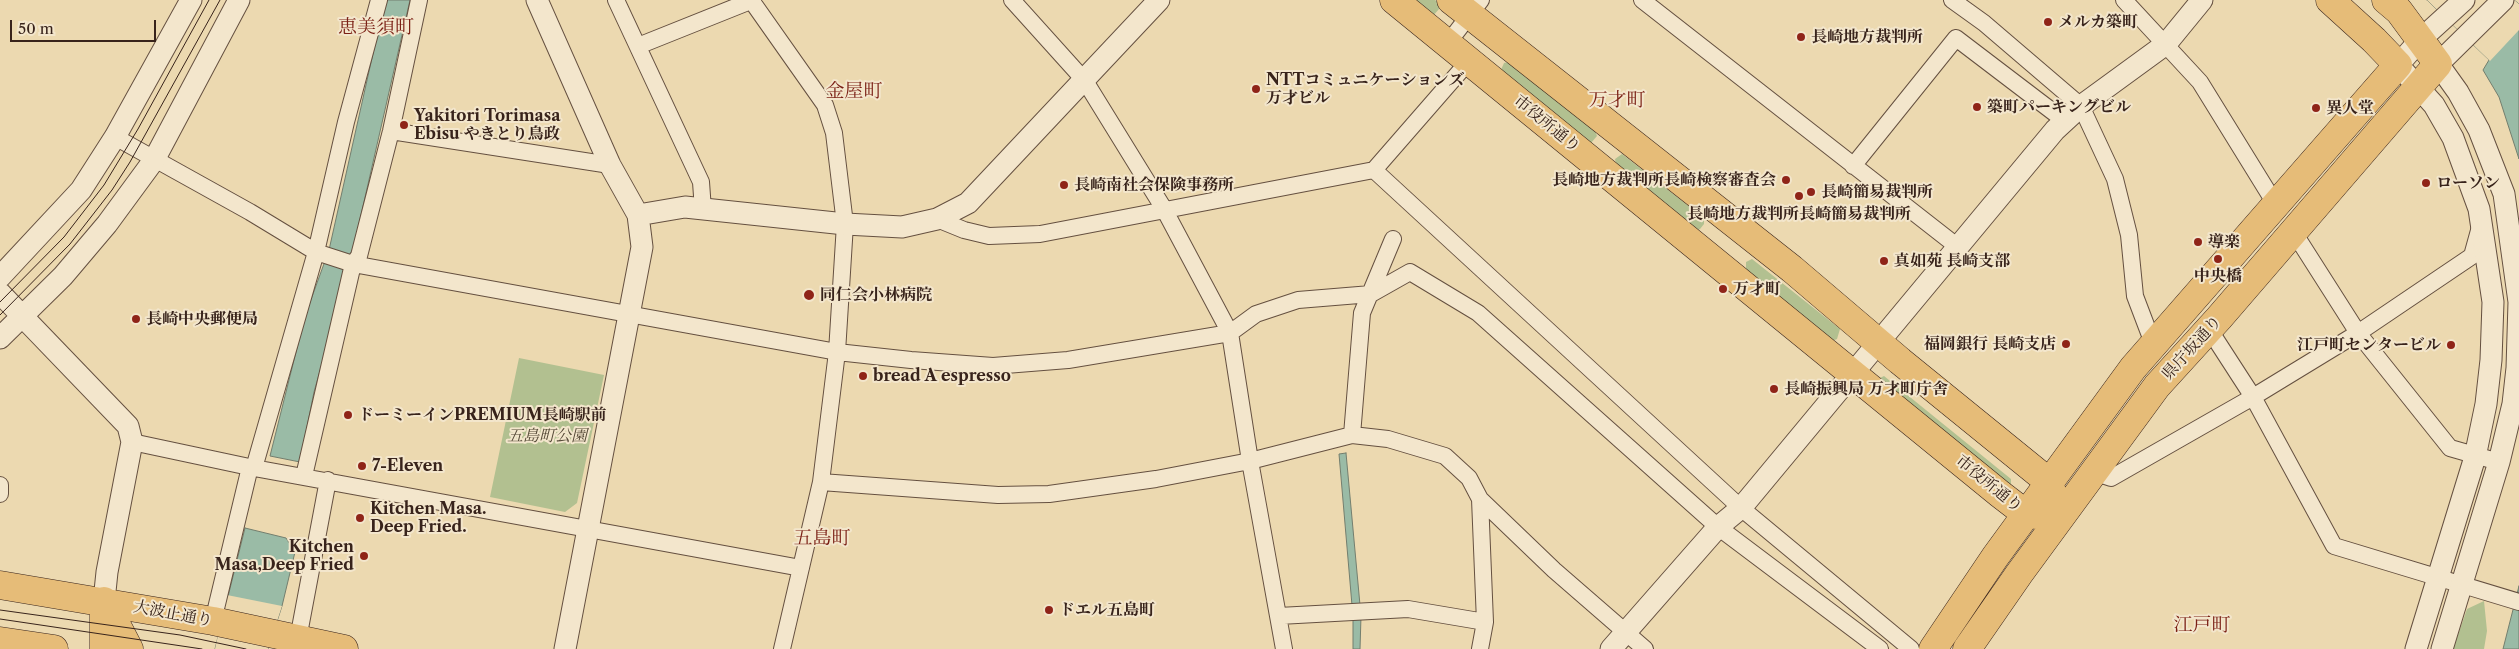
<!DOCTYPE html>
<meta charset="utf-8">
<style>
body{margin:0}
#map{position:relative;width:2519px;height:649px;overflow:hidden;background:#ecd9b0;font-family:"Libre Caslon Text",serif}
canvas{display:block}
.scale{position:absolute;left:10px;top:20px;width:146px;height:22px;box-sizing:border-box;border:2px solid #38231b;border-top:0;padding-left:6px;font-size:15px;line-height:18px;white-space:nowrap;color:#38231b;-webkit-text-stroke:4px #f3e6cc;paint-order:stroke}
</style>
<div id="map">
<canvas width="2519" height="649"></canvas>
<div class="scale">50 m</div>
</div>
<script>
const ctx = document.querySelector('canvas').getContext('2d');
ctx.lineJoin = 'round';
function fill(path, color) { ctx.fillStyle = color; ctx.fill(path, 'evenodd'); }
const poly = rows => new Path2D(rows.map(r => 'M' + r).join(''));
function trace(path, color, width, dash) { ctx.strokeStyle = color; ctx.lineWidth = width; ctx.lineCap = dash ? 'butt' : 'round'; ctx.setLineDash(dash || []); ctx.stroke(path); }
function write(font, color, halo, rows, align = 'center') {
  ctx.font = font + ' "Libre Caslon Text","Noto Serif JP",serif'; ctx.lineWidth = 4; ctx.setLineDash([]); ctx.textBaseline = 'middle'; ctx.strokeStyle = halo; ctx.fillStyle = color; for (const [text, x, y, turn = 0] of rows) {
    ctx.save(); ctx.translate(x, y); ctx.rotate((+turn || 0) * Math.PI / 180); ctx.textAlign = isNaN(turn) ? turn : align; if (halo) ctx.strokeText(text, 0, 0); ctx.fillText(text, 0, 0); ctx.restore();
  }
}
const green = poly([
 [1409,0,1435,0,1439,3,1439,9,1433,16],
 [1508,62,1595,131,1597,136,1591,143,1500,72,1504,63],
 [1622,154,1704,218,1704,224,1700,229,1696,231,1616,164,1615,159],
 [1752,259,1840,329,1837,339,1830,342,1746,272,1746,262],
 [519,358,604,375,577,503,565,512,490,497],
 [1884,376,2011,479,2011,484,2006,484,1880,381,1880,378],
 [2484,601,2487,631,2484,649,2453,649,2467,609]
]);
const water = poly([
 [385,0,410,0,348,272,314,392,300,462,270,456,305,316,329,250,385,0],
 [2427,0,2514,0,2519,4,2519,159,2499,97,2483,70,2489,60,2427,0],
 [1346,453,1361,616,1360,649,1353,649,1353,617,1339,454,1346,453],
 [245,528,286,538,295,552,282,606,268,649,215,649,245,528],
 [2519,586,2519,649,2503,649,2519,586]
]);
const pier = poly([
 [2427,0,2514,0,2519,4,2519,30,2490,61],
 [227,595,282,606,268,649,215,649]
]);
const minor = poly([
 [616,0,701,182,703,210],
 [751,0,825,105,834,133,845,224,837,352,821,482,782,649],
 [1012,0,1085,81,1164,209,1230,333,1250,461,1284,649],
 [1642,0,1958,247],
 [1952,0,1984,23,2081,106,2115,179,2129,235,2135,296,2154,346],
 [2124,0,2200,82,2276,205],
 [1448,43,1481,0],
 [638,46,753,0],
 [391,131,610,165],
 [115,137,250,212,316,252,353,264,837,352,911,360,993,366,1068,360,1230,333,1256,314,1298,300,1371,294,1410,272,1478,313,1718,527,1880,649],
 [1853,166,1956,38,2065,121],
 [1374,170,1741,508,1911,649],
 [937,219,964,230,989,236,1040,234,1374,170,1469,61],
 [2293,231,2358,333,2450,448,2499,462],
 [2209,329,2253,397,2334,546,2519,602],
 [1352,435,1362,313,1393,239],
 [132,442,254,468,801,568],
 [254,468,316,252,346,122,379,0],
 [2093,472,2111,478,2253,397,2358,333,2472,256,2480,227],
 [304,476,353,264,359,256,391,131,419,0],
 [821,482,998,495,1049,494,1156,479,1250,461,1352,435,1388,439,1445,456,1469,478,1480,499,1485,622,1480,649],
 [0,485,0,494],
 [1480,499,1554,570,1645,649],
 [1279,616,1408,609,1485,622],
 [213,621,250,467],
 [298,639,328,480]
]);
const tertiary = poly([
 [537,0,610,165,638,215,642,247,565,649],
 [638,215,685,207,845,224,902,227,937,219,968,203,1159,0],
 [0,277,81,190,115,137,191,0],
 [0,293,128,426,132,442,107,572,104,601],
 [0,338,63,276,107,224,154,160,239,0],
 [1611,649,1718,527,1741,508,2055,130,2081,106,2166,44,2202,0],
 [2416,649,2475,457,2486,404,2491,360,2493,302,2479,209,2453,138,2434,105,2398,65,2420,40,2464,0],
 [2442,649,2499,462,2513,404,2517,368,2519,302,2504,194,2479,130,2458,92,2438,64,2503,0]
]);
const trunk = poly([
 [1394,0,2000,494,2026,514,2060,517],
 [1451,0,1792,269,1900,361,2049,482,2054,499],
 [0,585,213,621,344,649],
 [104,601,129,649],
 [104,607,104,649],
 [0,641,54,649],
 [1933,649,1995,557,2133,368,2398,65,2374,40,2330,0],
 [1967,649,2019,574,2157,386,2219,318,2438,64,2399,11,2386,0]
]);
const tram = poly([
 [0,302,64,237,104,185,138,129,209,0],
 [0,315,70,244,112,190,130,162,220,0],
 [0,610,180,635,246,649],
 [0,619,202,649]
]);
const markers = [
 [2048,22,5,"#8f2418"],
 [1801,37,5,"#8f2418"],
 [1256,89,5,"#8f2418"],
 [1977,107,5,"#8f2418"],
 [2316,108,5,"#8f2418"],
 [404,125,5,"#8f2418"],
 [1786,180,5,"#8f2418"],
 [2426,183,5,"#8f2418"],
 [1064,185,5,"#8f2418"],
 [1811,192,5,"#8f2418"],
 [1799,196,5,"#8f2418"],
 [2198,242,5,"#8f2418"],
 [2218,259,5,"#8f2418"],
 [1884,261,5,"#8f2418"],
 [1723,289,5,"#8f2418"],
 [809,295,6,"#8f2418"],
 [136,319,5,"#8f2418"],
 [2066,344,5,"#8f2418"],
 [2451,345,5,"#8f2418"],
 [863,376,5,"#8f2418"],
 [1774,389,5,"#8f2418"],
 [348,415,5,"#8f2418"],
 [362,466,5,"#8f2418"],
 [360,518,5,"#8f2418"],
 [364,556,5,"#8f2418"],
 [1049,610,5,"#8f2418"]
];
const poiNames = [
 ["メルカ築町",2058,22],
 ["長崎地方裁判所",1811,37],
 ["NTTコミュニケーションズ",1266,80],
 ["万才ビル",1266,98],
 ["築町パーキングビル",1987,107],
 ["異人堂",2326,108],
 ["Yakitori Torimasa",414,116],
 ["Ebisu やきとり鳥政",414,134],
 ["長崎地方裁判所長崎検察審査会",1776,180,"right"],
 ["ローソン",2436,183],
 ["長崎南社会保険事務所",1074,185],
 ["長崎簡易裁判所",1821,192],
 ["長崎地方裁判所長崎簡易裁判所",1799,214,"center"],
 ["導楽",2208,242],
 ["真如苑 長崎支部",1894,261],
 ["中央橋",2218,276,"center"],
 ["万才町",1733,289],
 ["同仁会小林病院",820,295],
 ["長崎中央郵便局",146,319],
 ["福岡銀行 長崎支店",2056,344,"right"],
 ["江戸町センタービル",2441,345,"right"],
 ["bread A espresso",873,376],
 ["長崎振興局 万才町庁舎",1784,389],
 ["ドーミーインPREMIUM長崎駅前",358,415],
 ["7-Eleven",372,466],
 ["Kitchen Masa.",370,509],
 ["Deep Fried.",370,527],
 ["Kitchen",354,547,"right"],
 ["Masa,Deep Fried",354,565,"right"],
 ["ドエル五島町",1059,610]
];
const streetNames = [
 ["市役所通り",1547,124,39],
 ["県庁坂通り",2192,348,-48],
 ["市役所通り",1989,484,39],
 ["大波止通り",173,614,11]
];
const parkNames = [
 ["五島町公園",547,436]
];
const quarterNames = [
 ["恵美須町",376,28],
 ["金屋町",854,92],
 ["万才町",1617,101],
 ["五島町",822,539],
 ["江戸町",2202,626]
];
fill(green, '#b2c090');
fill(water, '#9abba6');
trace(water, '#737e6e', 1);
fill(pier, '#ecd9b0');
trace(minor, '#655040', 18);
trace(tertiary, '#655040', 23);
trace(trunk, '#38231b', 29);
trace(minor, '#f3e6cc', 16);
trace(tertiary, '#f3e6cc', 21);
trace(trunk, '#e6bc78', 28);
trace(tram, '#38231b', 1);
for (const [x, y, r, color] of markers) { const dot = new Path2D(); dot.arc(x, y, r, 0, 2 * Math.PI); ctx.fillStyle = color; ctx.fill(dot); trace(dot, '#f3e6cc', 2); }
write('bold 16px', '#38231b', '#f3e6cc', poiNames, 'left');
write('16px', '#38231b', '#f3e6cc', streetNames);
write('italic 16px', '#564a38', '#f3e6cc', parkNames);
write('19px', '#7a1f14', '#f3e6cc', quarterNames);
</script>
